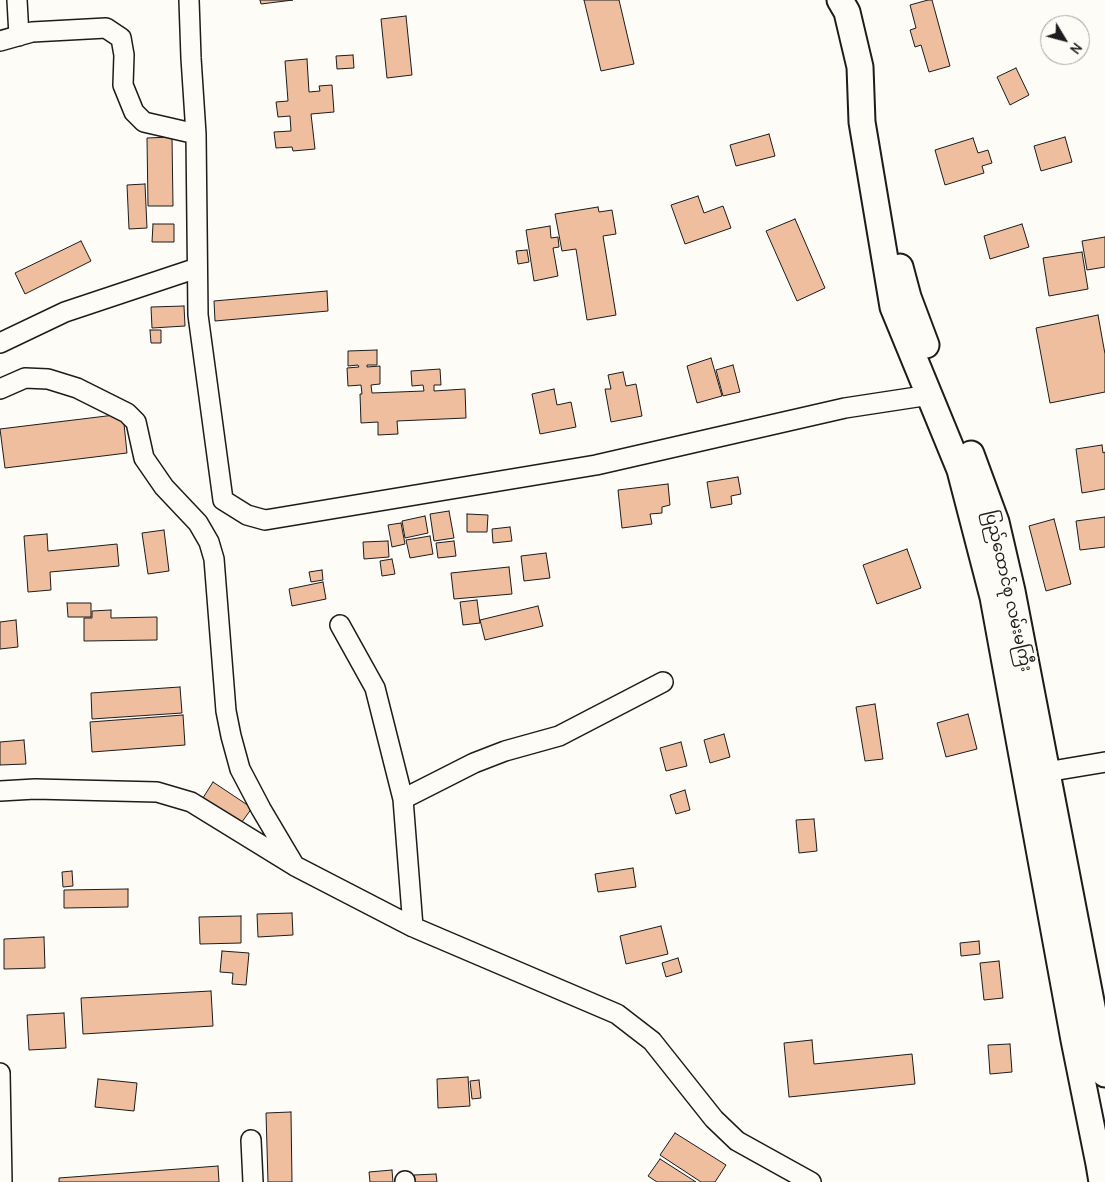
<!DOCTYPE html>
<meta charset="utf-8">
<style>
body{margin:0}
#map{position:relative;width:1105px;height:1182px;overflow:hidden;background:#fdfcf7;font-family:Delius,sans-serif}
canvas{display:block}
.north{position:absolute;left:1040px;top:15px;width:50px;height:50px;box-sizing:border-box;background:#fdfcf7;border:1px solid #a3a29f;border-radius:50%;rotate:127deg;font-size:14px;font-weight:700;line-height:20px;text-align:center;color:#1c1c1c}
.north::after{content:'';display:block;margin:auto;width:18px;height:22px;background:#1c1c1c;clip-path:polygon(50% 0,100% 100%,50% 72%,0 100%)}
</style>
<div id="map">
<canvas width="1105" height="1182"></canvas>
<div class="north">N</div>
</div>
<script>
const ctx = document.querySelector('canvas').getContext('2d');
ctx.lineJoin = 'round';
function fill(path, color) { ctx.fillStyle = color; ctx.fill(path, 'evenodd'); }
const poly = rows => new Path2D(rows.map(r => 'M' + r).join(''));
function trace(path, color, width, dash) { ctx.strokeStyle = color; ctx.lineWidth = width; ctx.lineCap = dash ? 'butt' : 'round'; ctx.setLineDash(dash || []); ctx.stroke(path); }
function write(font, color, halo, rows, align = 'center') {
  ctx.font = font + ' Delius,"Noto Sans Myanmar",sans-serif'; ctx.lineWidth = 5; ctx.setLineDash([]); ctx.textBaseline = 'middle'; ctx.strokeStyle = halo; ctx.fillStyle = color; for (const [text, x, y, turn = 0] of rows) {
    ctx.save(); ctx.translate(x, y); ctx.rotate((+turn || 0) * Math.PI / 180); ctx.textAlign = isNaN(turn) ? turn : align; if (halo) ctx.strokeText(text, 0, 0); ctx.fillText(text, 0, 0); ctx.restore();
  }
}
const building = poly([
 [260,0,293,0,261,4,260,0],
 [584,0,619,0,634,64,601,71,584,0],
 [928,0,932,0,950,66,929,72,921,45,915,47,910,30,916,28,910,5,928,0],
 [406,16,412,75,387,78,381,19,406,16],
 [353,55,354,68,337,69,336,56,353,55],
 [307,59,309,92,320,91,319,86,332,85,334,112,311,114,315,149,293,151,292,147,276,148,274,132,291,131,290,116,278,117,276,102,288,101,285,61,307,59],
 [1016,68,1029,95,1010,105,997,77,1016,68],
 [769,134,775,156,736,166,730,145,769,134],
 [172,137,173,206,148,206,147,138,172,137],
 [1065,137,1072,162,1041,171,1034,146,1065,137],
 [973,138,978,153,988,150,992,163,982,166,984,173,945,185,935,150,973,138],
 [145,184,147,228,129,229,127,185,145,184],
 [698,196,704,213,723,206,731,228,685,244,671,205,698,196],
 [598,207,599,212,612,210,616,234,603,236,616,315,587,320,576,249,562,251,555,214,598,207],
 [795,219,825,288,797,301,766,231,795,219],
 [153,224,174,224,174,242,152,242,153,224],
 [1022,224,1029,247,990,259,984,236,1022,224],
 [550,226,551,238,558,237,559,247,553,248,558,276,534,281,526,230,550,226],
 [1105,237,1105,267,1087,270,1082,241,1105,237],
 [81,241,91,261,25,294,15,273,81,241],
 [527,250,529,262,518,264,516,251,527,250],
 [1082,252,1088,289,1049,296,1043,258,1082,252],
 [327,291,328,311,215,321,214,301,327,291],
 [184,306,185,326,152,328,151,307,184,306],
 [1098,315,1105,354,1105,392,1050,403,1036,328,1098,315],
 [150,330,161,330,161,343,151,343,150,330],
 [377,350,377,365,367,365,367,367,380,366,380,384,371,385,372,393,424,391,423,385,412,386,411,371,440,369,441,385,434,385,434,391,465,389,466,418,397,421,398,434,378,435,378,422,361,423,360,394,362,394,361,385,348,386,347,368,359,367,358,365,348,366,348,351,377,350],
 [711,358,722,396,697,403,687,366,711,358],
 [733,365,740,392,723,396,716,370,733,365],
 [623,372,626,386,636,384,642,416,611,422,605,389,611,389,608,375,623,372],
 [554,389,557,405,571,402,576,427,540,434,532,394,554,389],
 [123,414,127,453,5,468,0,429,123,414],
 [1102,445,1103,453,1105,452,1105,489,1082,493,1076,449,1102,445],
 [738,477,741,494,731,496,732,504,711,508,707,482,738,477],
 [668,484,670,505,662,507,662,513,650,514,652,524,622,528,618,490,668,484],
 [449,511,454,538,434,541,430,514,449,511],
 [467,514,488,515,487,532,467,532,467,514],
 [425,516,428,533,405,538,402,521,425,516],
 [1105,517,1105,547,1080,550,1076,521,1105,517],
 [1054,519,1071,584,1046,591,1029,526,1054,519],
 [401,523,405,544,392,547,388,525,401,523],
 [510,527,512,541,493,543,492,529,510,527],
 [164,530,169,571,148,574,142,533,164,530],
 [47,534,48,551,117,544,119,566,50,572,51,590,28,592,24,536,47,534],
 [430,536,433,554,410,558,406,540,430,536],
 [388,541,389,557,364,559,363,542,388,541],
 [454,541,456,556,438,558,436,543,454,541],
 [907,549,921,588,877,604,863,565,907,549],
 [546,553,550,578,524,581,521,556,546,553],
 [392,559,395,574,382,576,380,561,392,559],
 [509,567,512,594,454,599,451,573,509,567],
 [322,570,323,580,311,582,309,572,322,570],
 [323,582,326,599,292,606,289,589,323,582],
 [477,600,480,623,463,625,460,602,477,600],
 [67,603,91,603,91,617,68,617,67,603],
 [538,606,543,626,485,640,480,620,538,606],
 [111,610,111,618,157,617,157,640,84,641,84,618,92,618,92,611,111,610],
 [16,620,18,647,0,649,0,622,16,620],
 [180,687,182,713,92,719,91,693,180,687],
 [875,704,883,759,865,761,856,707,875,704],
 [968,714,977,749,946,757,937,723,968,714],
 [183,715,185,745,92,752,90,722,183,715],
 [724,734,730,757,710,763,704,740,724,734],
 [24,740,26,764,0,765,0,742,24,740],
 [681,742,687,766,666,771,660,748,681,742],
 [213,782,252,808,239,826,201,801,213,782],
 [685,790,690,810,676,814,670,795,685,790],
 [814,819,817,851,799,853,796,820,814,819],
 [633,868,636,887,598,892,595,874,633,868],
 [72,871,73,886,63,887,62,872,72,871],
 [128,889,128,907,64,908,64,890,128,889],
 [292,913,293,935,258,937,257,914,292,913],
 [241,916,241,943,200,944,199,917,241,916],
 [661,926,668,954,626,964,620,936,661,926],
 [44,937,45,968,4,969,4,939,44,937],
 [979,941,980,954,961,956,960,943,979,941],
 [222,951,249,953,246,985,232,984,233,973,220,972,222,951],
 [678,958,682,972,666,977,662,963,678,958],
 [999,961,1003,998,984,1000,980,963,999,961],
 [211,991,213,1026,83,1034,81,998,211,991],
 [64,1013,66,1048,29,1050,27,1015,64,1013],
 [812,1040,814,1064,912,1054,915,1084,789,1097,784,1043,812,1040],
 [1010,1044,1012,1072,990,1074,988,1045,1010,1044],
 [468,1077,470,1106,438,1108,437,1079,468,1077],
 [98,1079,137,1083,134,1111,95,1107,98,1079],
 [479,1080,481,1098,472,1099,470,1081,479,1080],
 [291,1112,292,1182,268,1182,266,1113,291,1112],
 [675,1133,726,1165,715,1182,701,1182,660,1155,675,1133],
 [660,1159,696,1182,657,1182,648,1176,660,1159],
 [218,1166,219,1182,59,1182,59,1178,218,1166],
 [392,1170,393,1182,370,1182,369,1172,392,1170],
 [436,1174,437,1182,414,1182,414,1175,436,1174]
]);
const minor = poly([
 [17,0,19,36],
 [189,0,191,58,196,134,198,315,223,500,247,515,265,520,596,465,845,408,930,395],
 [0,41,32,32,106,28,121,38,124,55,123,85,134,112,144,122,196,134],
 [0,343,65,312,197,268],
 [0,389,25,378,48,379,77,388,127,413,136,422,144,458,164,487,198,523,209,542,214,559,226,711,231,736,240,769,261,809,293,863],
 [340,625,375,688,403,799,413,927],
 [1046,772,1105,762],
 [0,791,35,789,157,792,191,802,295,866,413,927,617,1014,652,1041,714,1119,737,1141,811,1182],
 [403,799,474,763,505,751,559,736,663,682],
 [0,1073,2,1182],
 [251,1140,253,1182],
 [405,1182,405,1181]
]);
const major = poly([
 [840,0,847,12,860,67,862,122,893,307,960,470,993,597,1074,1040,1099,1164,1102,1182],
 [900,267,908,297,926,345],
 [971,454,996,522,1012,591,1105,1074]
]);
const streetNames = [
 ["ပြည်ထောင်စု လမ်းမကြီး",1008,591,77]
];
fill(building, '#eebe9e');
trace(building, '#1c1c1c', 1);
trace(minor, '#1c1c1c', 22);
trace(major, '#1c1c1c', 29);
trace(minor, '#fdfcf7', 19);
trace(major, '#fdfcf7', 25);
write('16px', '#1c1c1c', '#fdfcf7', streetNames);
</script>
